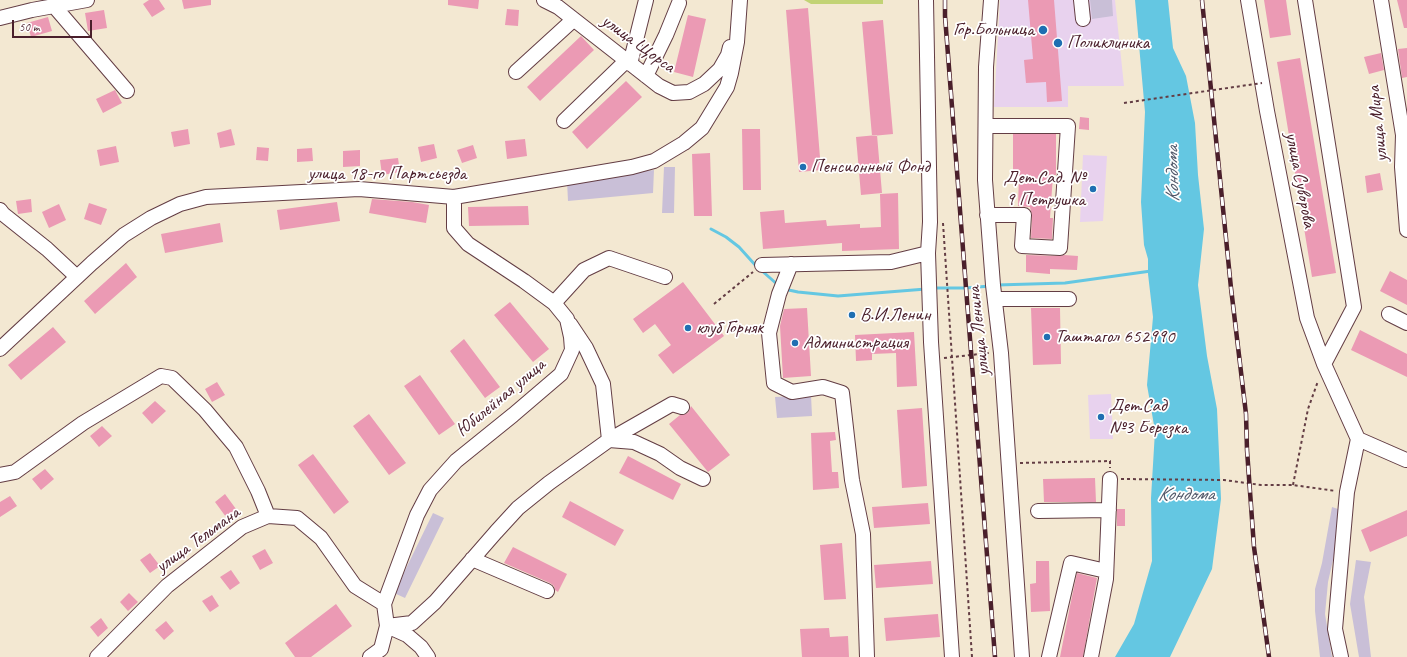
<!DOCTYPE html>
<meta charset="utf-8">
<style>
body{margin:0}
#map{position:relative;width:1407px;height:657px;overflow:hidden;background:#f3e8d2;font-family:Caveat,sans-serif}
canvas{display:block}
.scale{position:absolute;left:12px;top:20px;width:80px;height:18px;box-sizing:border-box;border:2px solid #4a1f2b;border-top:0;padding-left:5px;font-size:12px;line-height:14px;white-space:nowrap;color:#4a1f2b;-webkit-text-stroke:3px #fff;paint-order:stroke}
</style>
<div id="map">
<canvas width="1407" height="657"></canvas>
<div class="scale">50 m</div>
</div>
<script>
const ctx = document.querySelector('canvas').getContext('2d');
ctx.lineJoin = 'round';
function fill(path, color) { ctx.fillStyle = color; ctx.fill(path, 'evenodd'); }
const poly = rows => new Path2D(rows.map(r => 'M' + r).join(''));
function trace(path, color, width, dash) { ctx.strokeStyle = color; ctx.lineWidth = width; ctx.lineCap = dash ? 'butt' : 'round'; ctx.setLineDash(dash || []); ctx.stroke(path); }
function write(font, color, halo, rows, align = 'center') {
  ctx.font = font + ' Caveat,sans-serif'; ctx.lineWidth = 3.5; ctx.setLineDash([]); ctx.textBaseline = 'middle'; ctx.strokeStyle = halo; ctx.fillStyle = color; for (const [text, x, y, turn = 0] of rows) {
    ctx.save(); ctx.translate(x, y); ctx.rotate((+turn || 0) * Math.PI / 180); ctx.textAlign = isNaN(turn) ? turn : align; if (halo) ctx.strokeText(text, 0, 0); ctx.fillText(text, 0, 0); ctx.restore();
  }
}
const built = poly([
 [1000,0,1115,0,1124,86,1068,86,1068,107,994,107],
 [1083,155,1107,156,1103,221,1080,222],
 [1111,394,1113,439,1090,439,1088,395]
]);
const industrial = poly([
 [1090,0,1112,0,1113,16,1092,19],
 [664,167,675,167,674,213,662,213],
 [654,170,653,193,568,201,567,181],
 [811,395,812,416,777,418,775,397],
 [1332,507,1341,510,1335,551,1328,582,1325,614,1332,657,1320,657,1315,611,1315,589,1322,563],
 [433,513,444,518,405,598,394,593],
 [1356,560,1371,562,1364,597,1371,657,1359,657,1350,604]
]);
const green = poly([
 [804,0,883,0,883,4,811,4]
]);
const water = poly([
 [1135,0,1168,0,1173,48,1186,76,1195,123,1198,175,1204,229,1198,285,1207,356,1217,409,1221,499,1212,569,1170,657,1115,657,1134,624,1152,561,1151,498,1155,431,1147,385,1153,317,1148,274,1148,259,1144,245,1141,202,1145,112]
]);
const stream = poly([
 [711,229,726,237,739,247,757,267],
 [761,270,778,285],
 [997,285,1065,283,1151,271],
 [934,288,966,288,990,286],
 [784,289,798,292,838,296,926,289]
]);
const building = poly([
 [149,0,159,0,165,9,152,17,143,4],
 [182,0,211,0,211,5,184,9],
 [448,0,479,0,478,9,448,5],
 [1028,0,1054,0,1062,101,1047,102,1046,82,1026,83,1024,60,1033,59],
 [1264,0,1286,0,1291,35,1270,38],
 [1397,0,1407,0,1407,28,1404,28],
 [808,8,821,170,799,172,786,10],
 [507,9,519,10,518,26,505,25],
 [104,10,107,28,88,31,85,13],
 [688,15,706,19,693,77,674,72],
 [48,17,52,31,31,37,27,23],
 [883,20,893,134,872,136,862,22],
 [581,36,594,50,540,101,527,87],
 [1407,48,1407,77,1402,78,1398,49],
 [1381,53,1384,70,1369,74,1364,57],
 [1300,58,1336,273,1312,277,1277,62],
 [626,81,642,97,587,149,572,132],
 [115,90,122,103,103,113,96,99],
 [1080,117,1089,118,1089,130,1079,129],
 [188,129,190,144,174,147,171,132],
 [231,129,235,145,220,148,217,133],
 [742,129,760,129,761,190,743,190],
 [1013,134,1056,134,1056,175,1053,175,1050,218,1053,218,1052,239,1031,238,1032,216,1030,207,1018,206,1019,175,1013,175],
 [877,135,882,193,861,195,856,137],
 [525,139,527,156,507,159,505,141],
 [434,144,437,158,421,162,418,147],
 [473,145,477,158,462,163,457,150],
 [116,146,119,162,100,166,97,150],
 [257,147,269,148,268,161,256,160],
 [312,148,313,161,297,162,297,149],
 [360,150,360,166,343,167,343,151],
 [710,153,712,216,694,216,692,154],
 [398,158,400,172,382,175,380,160],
 [1380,173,1383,190,1367,193,1365,176],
 [898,193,899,249,842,251,842,243,763,249,760,212,784,210,785,223,826,220,827,226,860,224,860,228,881,227,880,194],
 [31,199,32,212,18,214,16,201],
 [372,199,412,202,429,205,426,223,369,213],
 [337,202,340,221,280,230,277,210],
 [89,203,107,209,101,225,84,219],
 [59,204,66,220,49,228,42,212],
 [528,206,529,225,469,226,468,207],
 [220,223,223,242,165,253,161,234],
 [1026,255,1060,256,1064,255,1078,256,1077,270,1050,269,1050,274,1026,272],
 [126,263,137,277,95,314,84,301],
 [1390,271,1407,280,1407,305,1380,291],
 [683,282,724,336,673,374,658,355,671,345,655,324,643,333,633,319],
 [510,302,549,349,533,362,494,315],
 [807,308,811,376,783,378,780,326,784,309],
 [1031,308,1060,308,1061,364,1033,365],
 [53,327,66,342,21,380,8,365],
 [1360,330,1407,354,1407,377,1351,350],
 [914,332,917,386,897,387,896,353,872,354,872,360,856,361,855,335],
 [464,339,500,387,485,398,450,351],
 [420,375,455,424,439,435,404,386],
 [217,382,225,395,212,402,205,389],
 [155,401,166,411,152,424,142,413],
 [691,406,730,455,708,472,669,424,680,415,688,413],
 [922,408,927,486,902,488,897,410],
 [369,414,406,463,389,475,353,426],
 [102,426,112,436,99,447,90,436],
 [835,432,836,440,830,441,832,472,838,472,839,488,813,490,811,433],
 [313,454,349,502,334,514,298,465],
 [628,456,681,484,673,500,619,473],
 [45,469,54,479,41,490,32,479],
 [1095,478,1096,502,1044,502,1043,479],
 [225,494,236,509,226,517,215,502],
 [10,496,17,506,0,517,0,502],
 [570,501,624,530,615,546,562,517],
 [928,503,930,524,874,528,872,507],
 [1117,509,1125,509,1125,526,1117,526],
 [1407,510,1407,536,1370,552,1361,530],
 [842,543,846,599,824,600,820,545],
 [513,547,567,574,558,592,555,590,554,586,550,583,504,563],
 [265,549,273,563,260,570,252,556],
 [150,553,160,566,150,573,140,560],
 [931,561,933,584,876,588,874,565],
 [1036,561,1049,561,1050,611,1031,612,1030,584,1036,583],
 [231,570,240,583,230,590,220,577],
 [1077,573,1097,578,1083,657,1060,657,1070,606],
 [129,593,138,602,128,611,120,602],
 [212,595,219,606,210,612,202,601],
 [336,604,352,626,311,657,295,657,285,643],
 [938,614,940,637,886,641,884,618],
 [101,618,108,628,98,637,90,627],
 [166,621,174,631,164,640,155,630],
 [829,628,830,637,848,636,849,657,802,657,800,629]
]);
const path = poly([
 [943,223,972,657],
 [714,304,753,272],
 [944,358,989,353],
 [1020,463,1110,461,1110,468],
 [1121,479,1224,480,1261,485,1293,485,1336,491],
 [1293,485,1308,409,1318,381]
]);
const minor = poly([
 [544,0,558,7,659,86,673,93,689,92,704,84,720,69,728,55,730,47],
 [926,0,930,222,928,253,931,342,952,657],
 [991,0,986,67,985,180,993,285,1001,353,1022,657],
 [1081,0,1083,19],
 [1248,0,1267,111,1307,318,1324,364,1358,439,1406,460],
 [1305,0,1354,307,1324,364],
 [1381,0,1403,135,1402,167,1407,230],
 [54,6,127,91],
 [0,18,32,10,87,0],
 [630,64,646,0],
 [516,72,573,20],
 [646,76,666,35,679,3],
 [564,121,626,61],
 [986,126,1068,126,1060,248,1022,246,1024,215,987,215],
 [0,210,3,214,47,249,77,277],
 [791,264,779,294,769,333,774,383,792,392,823,387,842,393,852,480,863,534,867,657],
 [762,265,891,262,928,253],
 [996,299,1069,299],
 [554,303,584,270,609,258,665,277],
 [1389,314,1407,323],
 [570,324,586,348,603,384,609,440,634,442,660,454,680,468,703,479],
 [0,349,92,263,124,235,151,218,180,204,206,197,359,189,454,197,632,167,654,161,684,143,702,128,727,87,731,73,737,42,740,0],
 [0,475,15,472,83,423,161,376,172,378,205,410,236,447,258,491,268,516],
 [1038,511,1109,510],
 [472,559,547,591],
 [387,626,412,623,435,602,496,532,518,508,549,483,609,440,672,404,682,407],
 [387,626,407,635,421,647,428,657],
 [97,657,167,586,242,527,268,516,297,518,321,538,355,586,384,604],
 [370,657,381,649,387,626,384,604,417,515,430,490,456,461,513,415,561,374,572,350,571,337,567,319,554,303,524,281,468,244,454,228,454,197],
 [1049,657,1071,563,1106,571],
 [1091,657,1106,579,1110,479],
 [1341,657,1335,629,1347,492,1358,439]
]);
const rail = poly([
 [945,0,945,16,966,288,995,657],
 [1202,0,1231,288,1246,414,1247,450,1254,547,1269,657]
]);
const pathBridge = poly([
 [1124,103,1262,83]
]);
const markers = [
 [1043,30,5,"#1f6fb2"],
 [1058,43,5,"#1f6fb2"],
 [803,167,4,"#1f6fb2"],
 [1093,189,4,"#1f6fb2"],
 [852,315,4,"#1f6fb2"],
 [688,328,4,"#1f6fb2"],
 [1047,337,4,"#1f6fb2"],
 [795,343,4,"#1f6fb2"],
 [1101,417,4,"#1f6fb2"]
];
const poiNames = [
 ["Гор.Больница",1034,30,"right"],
 ["Поликлиника",1067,43],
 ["Пенсионный Фонд",811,167],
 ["Дет.Сад. №",1085,178,"right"],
 ["9 Петрушка",1085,200,"right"],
 ["В.И.Ленин",860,315],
 ["клуб Горняк",696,328],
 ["Таштагол 652990",1055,337],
 ["Администрация",803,343],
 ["Дет.Сад",1109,406],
 ["№3 Березка",1109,428]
];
const streetNames = [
 ["улица Щорса",638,44,36],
 ["улица Мира",1378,124,-96],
 ["улица 18-го Партсьезда",387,174],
 ["улица Суворова",1300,180,79],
 ["улица Ленина",979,331,-96],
 ["Юбилейная улица",501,398,-40],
 ["улица Тельмана",198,540,-36]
];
const waterNames = [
 ["Кондома",1173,174,-91],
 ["Кондома",1186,495]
];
fill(built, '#e8d2ee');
fill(industrial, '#c9bfd7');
fill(green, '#c2d375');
fill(water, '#64c7e2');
trace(stream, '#64c7e2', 3);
fill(building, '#eb9ab4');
trace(minor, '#633d44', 16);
trace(path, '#633d44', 2, [3, 3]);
trace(minor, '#fff', 14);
trace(rail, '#4a1f2b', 4.5);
trace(rail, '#fff', 3, [9]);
trace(pathBridge, '#633d44', 2, [3, 3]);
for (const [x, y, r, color] of markers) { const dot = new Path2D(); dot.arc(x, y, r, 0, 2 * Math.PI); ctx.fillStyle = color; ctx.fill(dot); trace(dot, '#fff', 1.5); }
write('19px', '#4a1f2b', '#fff', poiNames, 'left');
write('19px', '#4a1f2b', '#fff', streetNames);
write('italic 20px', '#535a6b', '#fff', waterNames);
</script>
